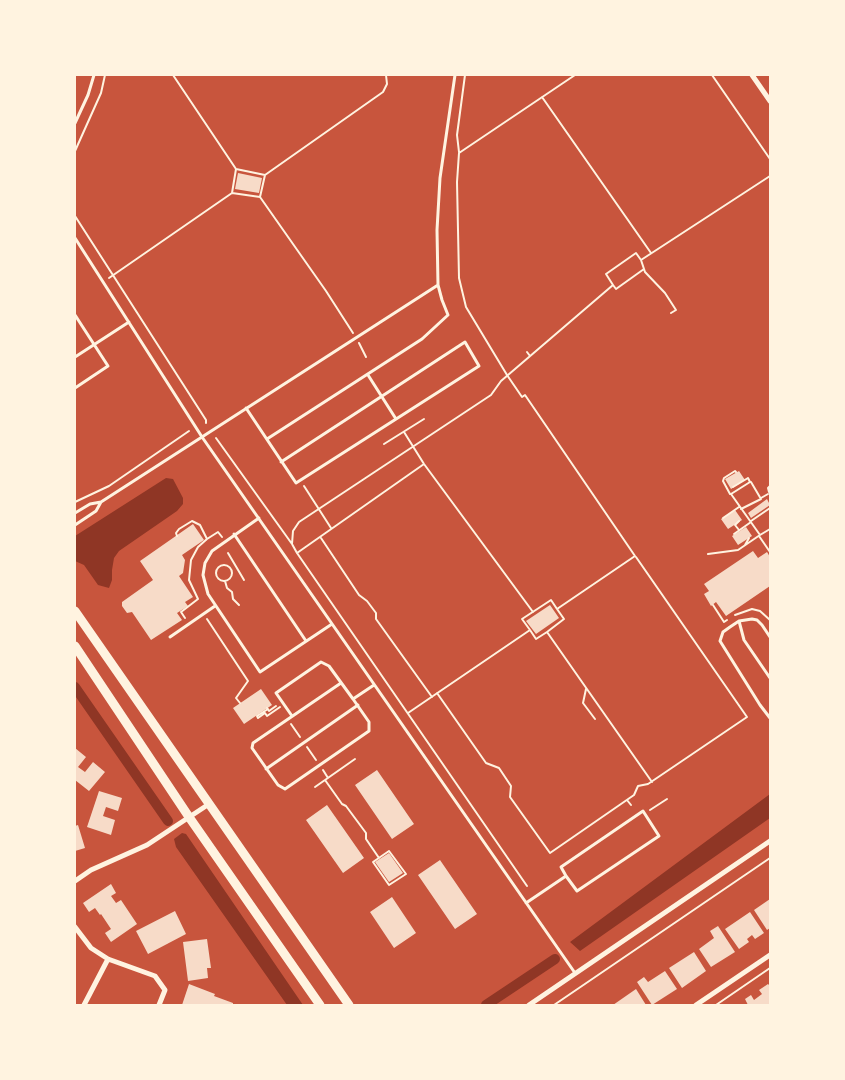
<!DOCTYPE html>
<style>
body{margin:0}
#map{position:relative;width:845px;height:1080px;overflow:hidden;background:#c8553d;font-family:Poppins,sans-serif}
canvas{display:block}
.frame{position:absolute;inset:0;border:76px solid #fff3e0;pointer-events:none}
</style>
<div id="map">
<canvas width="845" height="1080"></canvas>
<div class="frame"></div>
</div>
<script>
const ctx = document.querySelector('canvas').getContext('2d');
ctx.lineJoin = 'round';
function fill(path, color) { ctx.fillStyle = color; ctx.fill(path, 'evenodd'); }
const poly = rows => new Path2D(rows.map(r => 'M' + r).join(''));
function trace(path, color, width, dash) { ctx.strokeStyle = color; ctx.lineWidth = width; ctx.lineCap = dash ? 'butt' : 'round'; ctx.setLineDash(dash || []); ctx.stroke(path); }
const water = poly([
 [166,478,173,479,183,498,183,504,177,511,119,551,114,558,112,570,112,580,109,588,98,585,84,565,75,561,75,536],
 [770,794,770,818,580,951,570,942],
 [182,833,186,834,303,1005,287,1005,176,847,174,839]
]);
const canal = poly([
 [75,687,168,821],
 [486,1005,555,959]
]);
const building = poly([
 [238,173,262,178,259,193,235,189],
 [739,471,745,480,731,489,725,479],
 [767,499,770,505,751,518,748,513],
 [735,510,742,520,728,529,721,519],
 [193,524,204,540,182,555,185,560,183,573,179,576,193,597,185,602,188,606,177,613,182,620,151,640,132,612,127,613,122,606,122,602,153,580,140,561],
 [746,527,752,536,738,545,732,536],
 [753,551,758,558,767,552,770,557,770,586,726,616,716,602,711,606,704,594,709,591,704,584],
 [550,605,559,618,536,634,526,621],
 [261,689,272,705,244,724,233,708],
 [75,748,86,757,78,767,85,772,93,762,105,772,89,791,75,780],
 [377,770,414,824,392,839,355,785],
 [99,791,122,798,118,811,106,807,103,816,115,820,111,835,87,827],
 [327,805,364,858,343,873,306,820],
 [78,825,85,848,75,851,75,826],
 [389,853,403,873,389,882,375,862],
 [440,860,477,914,455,929,418,875],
 [111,884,116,893,111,896,116,903,121,900,137,924,111,942,105,933,111,929,101,914,100,915,95,908,89,912,83,903],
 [392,897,416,933,394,948,370,912],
 [770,899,770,928,767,930,754,910],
 [175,911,186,934,148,954,136,931],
 [750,912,764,933,755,939,752,935,747,939,749,942,739,949,725,929],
 [718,926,735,952,711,967,699,949,714,938,710,931],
 [207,939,211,968,207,968,208,978,188,981,183,942],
 [694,952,706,971,682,988,669,968],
 [665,971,677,989,652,1005,637,982,644,977,648,982],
 [189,984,215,994,214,996,233,1003,233,1005,182,1005],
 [768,984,770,986,770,1005,748,1005,745,999,751,995,754,1000,762,994,759,990],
 [636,989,646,1005,613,1005]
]);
const path = poly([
 [173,75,236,169,232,193,260,197,326,291,353,333],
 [712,75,770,159],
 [542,97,651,253],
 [75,151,101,93,105,75],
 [459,152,457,135,465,75],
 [236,169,265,175,383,92,387,84,386,75],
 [260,197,265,175],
 [75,216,206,420,206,423],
 [641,260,645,272,665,293,676,310,671,313],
 [109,278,232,193],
 [613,285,616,289,644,269],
 [359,343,366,357],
 [527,352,530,356],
 [404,432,424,464,533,612],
 [216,438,292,544,297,553],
 [384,444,424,419],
 [424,464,297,553,527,886],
 [304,486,331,528],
 [769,492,768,488,770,486],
 [730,494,723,481,724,478,735,471,736,472],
 [761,498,768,494],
 [75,502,109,486,189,431],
 [741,509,761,499,751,482],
 [723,518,739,507],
 [751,521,770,508],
 [739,530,735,525,739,521],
 [734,534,751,522],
 [760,535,770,529],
 [177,536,176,533,179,529,192,521,200,525,207,539],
 [759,536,770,552],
 [321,538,359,595,367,601,376,613,376,619,432,697],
 [292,544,293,531,299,522,491,395,501,381,613,285,606,274,636,253,641,260,770,176],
 [745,545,749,538],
 [228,553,244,580],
 [708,554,738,550,760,535,731,494,750,482,748,478,733,487],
 '216 573a8 8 0 1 1 16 0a8 8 0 1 1-16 0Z',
 [225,581,227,588,232,592,233,599,239,605],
 [713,605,724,622,727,620],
 [735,615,752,609,760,611,770,620],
 [185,618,181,612,198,599,189,580,191,560,198,547,207,539,218,532,222,537],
 [207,619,248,681,236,698,240,703],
 [530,630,536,639,547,632,652,782],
 [547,632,564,619,557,609],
 [586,689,583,703,595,719],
 [437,693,486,763,499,768,511,786,510,797,550,853,634,795,638,786,648,784,747,717,636,557],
 [267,708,269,711,276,706],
 [268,709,257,716,258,718,265,713,267,716,280,707],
 [408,713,530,630,522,619,551,600,557,609,635,556,525,395,522,397,507,375,466,307,459,278,457,182,459,153,575,75],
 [291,724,300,737],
 [307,747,316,760],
 [323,770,328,778],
 [325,780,342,804,346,806,366,833,366,839,379,858],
 [315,787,355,759],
 [627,800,631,805],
 [650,810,667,799],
 [389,851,406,874,389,885,373,862,389,851],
 [554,1005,770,858],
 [716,1005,770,968]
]);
const service = poly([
 [75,123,88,95,94,75],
 [75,238,202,437,575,973],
 [75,315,108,366,75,388],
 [75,357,129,322],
 [368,375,396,419],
 [246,408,296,483,479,366,465,342,281,462],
 [267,439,422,339,448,315,442,300,438,285,437,230,440,178,455,75],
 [75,513,90,504,101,502,438,285],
 [259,518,212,551,205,563,203,575,208,594,260,672,332,624],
 [75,525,96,511,101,502],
 [234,534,306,641],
 [739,621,744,640,770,678],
 [170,637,215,606],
 [770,637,762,625,757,620,752,619,739,621,730,627,723,632,720,641,760,705,770,718],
 [341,683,253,743,252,748,278,785,285,789,369,731,369,722,353,699],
 [292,716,276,693,321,662,329,666,353,699,374,685],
 [266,769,358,705],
 [526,903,566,876,577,891,659,836,643,811,561,867,566,876]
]);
const minor = poly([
 [752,75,770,101],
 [75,881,91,870,147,845,209,804],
 [75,927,91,948,108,959,155,976,165,990,159,1005],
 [84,1005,108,959],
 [529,1005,770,841],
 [696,1005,770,955]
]);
const secondary = poly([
 [75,611,349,1005],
 [75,646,189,817,320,1005]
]);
fill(water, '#8f3625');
trace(canal, '#8f3625', 10);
fill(building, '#f7dbc8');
trace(path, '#fff3e0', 2);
trace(service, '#fff3e0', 3);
trace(minor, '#fff3e0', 5);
trace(secondary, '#fff3e0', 9);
</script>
